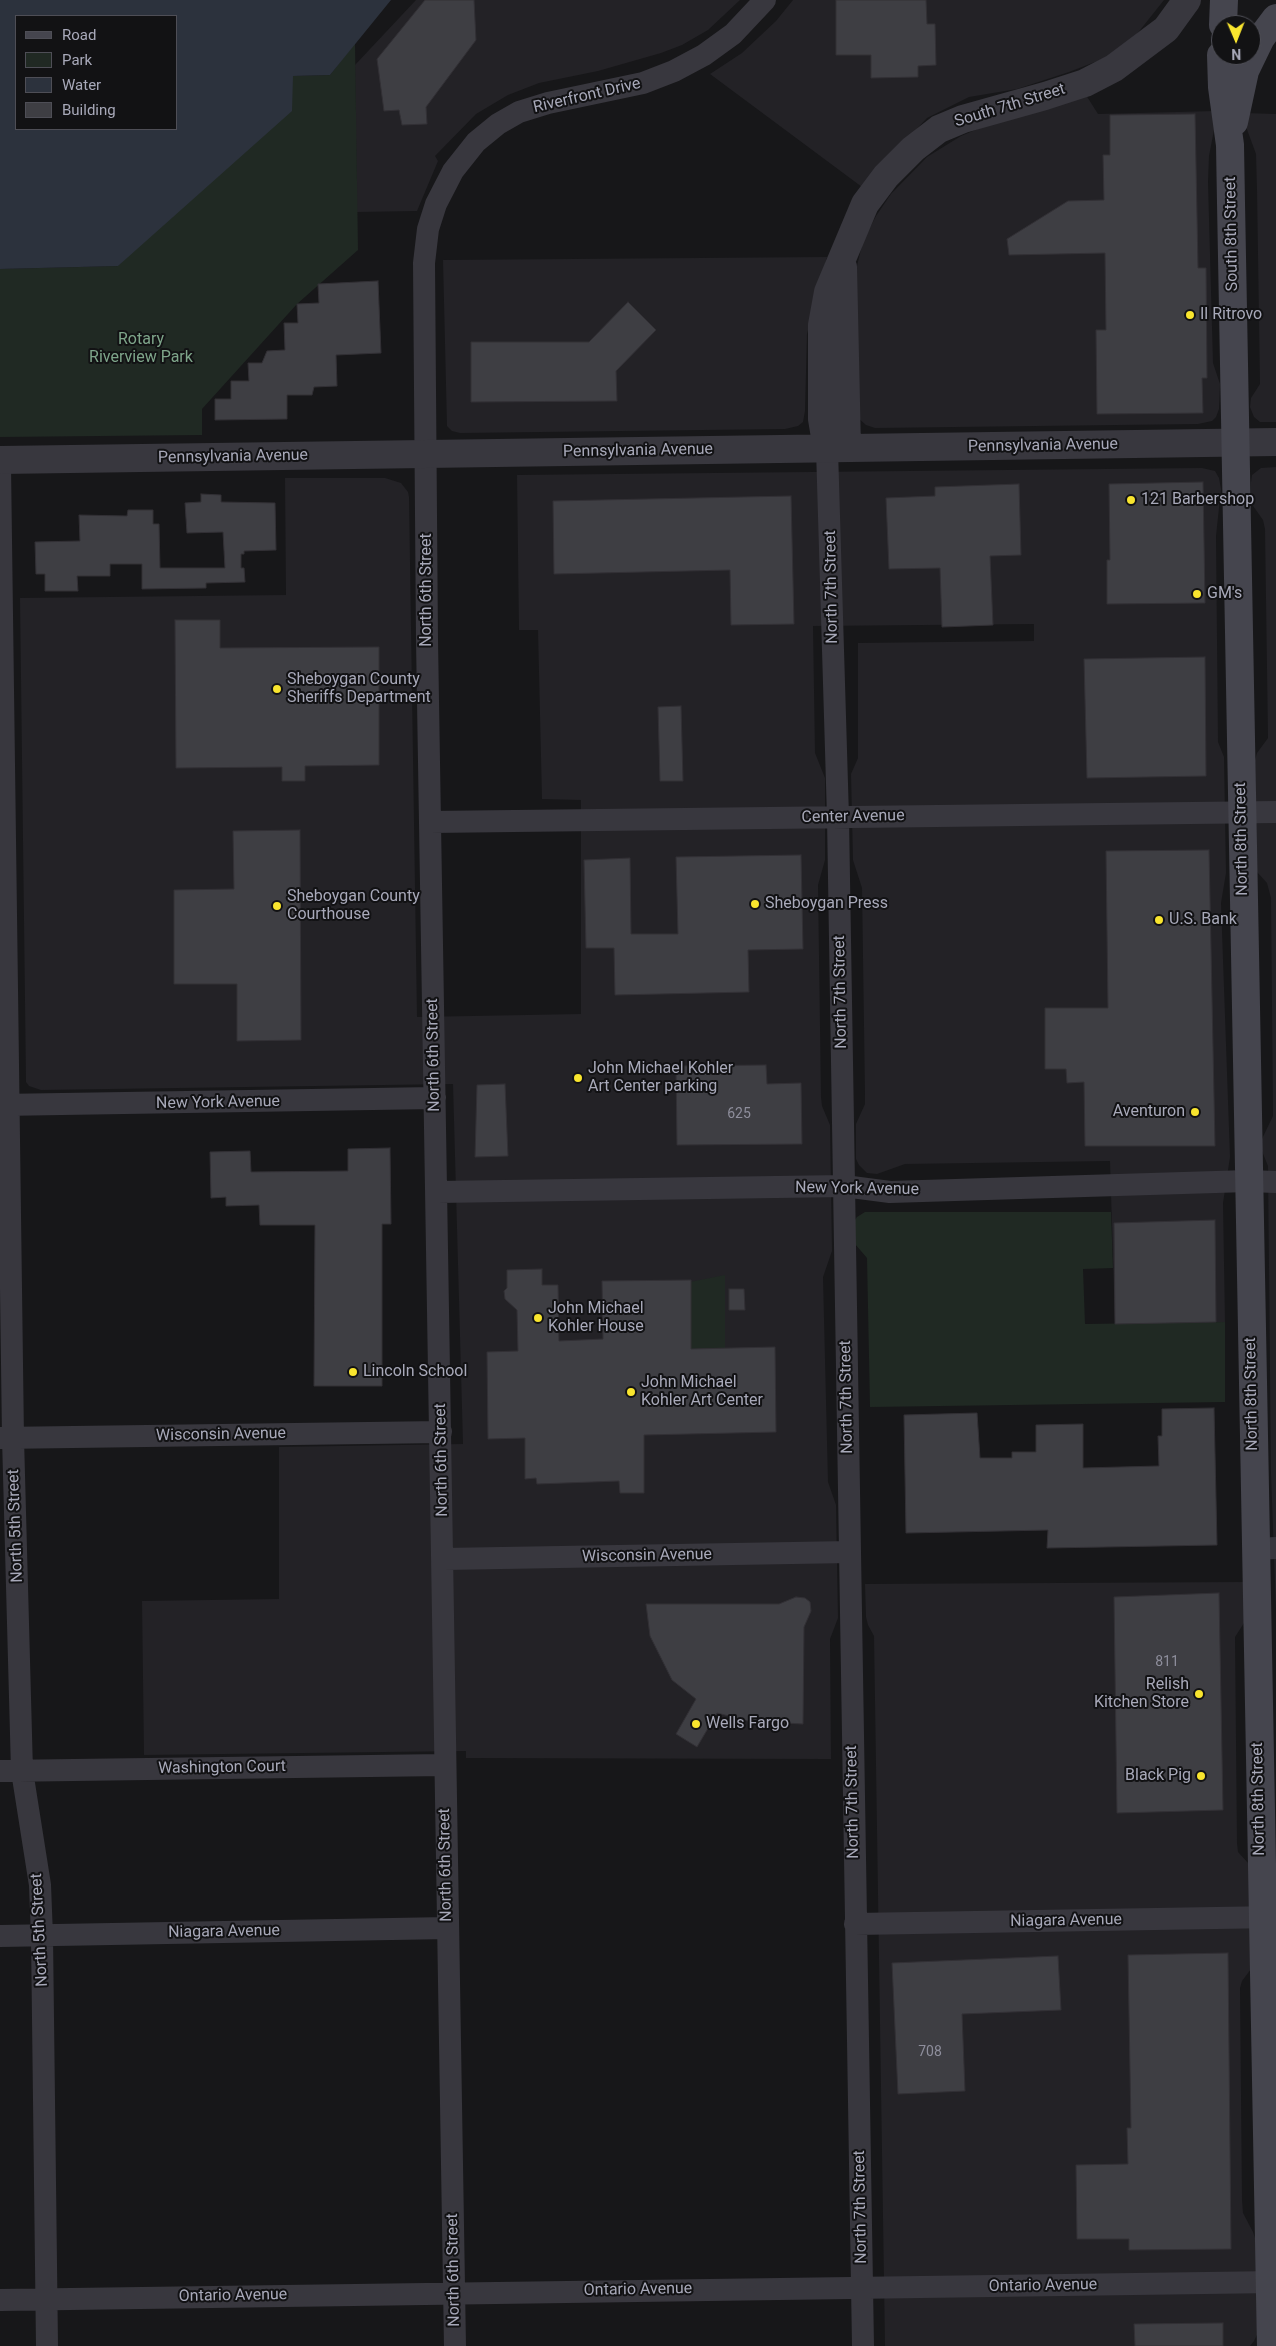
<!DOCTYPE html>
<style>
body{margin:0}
#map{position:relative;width:1276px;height:2346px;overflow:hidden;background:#171719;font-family:Roboto,sans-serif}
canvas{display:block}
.legend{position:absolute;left:15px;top:15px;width:162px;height:115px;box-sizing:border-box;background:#121214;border:1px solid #4e4e56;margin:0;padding:6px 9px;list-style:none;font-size:15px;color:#a8a9b9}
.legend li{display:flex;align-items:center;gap:10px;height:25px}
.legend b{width:25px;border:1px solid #4e4e56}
.north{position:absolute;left:1211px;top:15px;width:50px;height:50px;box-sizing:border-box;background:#121214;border:1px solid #4e4e56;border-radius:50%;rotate:179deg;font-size:14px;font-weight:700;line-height:20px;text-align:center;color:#a8a9b9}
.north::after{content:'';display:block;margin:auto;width:18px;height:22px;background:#f9e52e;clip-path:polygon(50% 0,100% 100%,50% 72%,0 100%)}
</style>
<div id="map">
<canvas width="1276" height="2346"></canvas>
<ul class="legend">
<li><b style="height:6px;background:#45454e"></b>Road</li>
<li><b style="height:14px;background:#202923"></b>Park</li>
<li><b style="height:14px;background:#2c323d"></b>Water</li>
<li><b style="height:14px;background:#3e3e43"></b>Building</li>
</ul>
<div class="north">N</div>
</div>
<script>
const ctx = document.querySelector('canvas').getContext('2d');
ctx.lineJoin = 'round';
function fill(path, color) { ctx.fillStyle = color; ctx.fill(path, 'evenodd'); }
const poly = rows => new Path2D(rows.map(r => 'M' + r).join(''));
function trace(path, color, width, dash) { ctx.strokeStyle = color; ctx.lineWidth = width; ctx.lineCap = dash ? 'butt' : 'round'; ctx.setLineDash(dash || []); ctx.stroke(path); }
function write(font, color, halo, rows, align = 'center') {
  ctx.font = font + ' Roboto,sans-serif'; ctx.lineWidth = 4; ctx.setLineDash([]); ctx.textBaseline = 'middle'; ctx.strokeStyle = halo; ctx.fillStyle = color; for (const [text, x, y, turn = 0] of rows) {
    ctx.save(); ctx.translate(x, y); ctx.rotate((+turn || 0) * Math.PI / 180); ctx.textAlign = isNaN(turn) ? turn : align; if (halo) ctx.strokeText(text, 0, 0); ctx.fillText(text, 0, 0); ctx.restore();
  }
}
const built = poly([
 [416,0,740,0,708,30,682,45,661,53,598,71,539,83,508,95,476,114,435,156,438,161,417,211,357,212,355,65],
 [793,0,1164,0,1129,44,1108,57,1069,72,1017,89,969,97,927,118,862,187,710,74,742,53,776,21],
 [1086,95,1098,114,1215,111,1215,125,1209,156,1208,182,1213,363,1220,384,1219,409,1216,417,1212,421,1198,424,875,428,866,425,857,417,856,270,863,241,876,216,891,194,927,157,961,136,992,123],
 [1243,113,1276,114,1276,422,1260,422,1254,417,1250,407,1251,398,1260,384,1257,190,1256,154,1245,124],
 [827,257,807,334,805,411,803,422,798,426,785,429,460,433,452,431,447,426,443,260],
 [1276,467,1276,1610,1271,1474,1268,1166,1262,1151,1261,1141,1273,1116,1271,898,1267,883,1257,872,1255,760,1257,753,1268,738,1265,529,1263,520,1251,503,1251,482,1252,475,1261,468],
 [1202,468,1215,471,1219,478,1221,489,1216,536,1218,742,1224,757,1226,873,1221,903,1230,1157,1223,1203,1225,1322,1115,1324,1110,1161,905,1164,877,1174,867,1173,859,1165,856,1159,856,1124,865,1104,865,1095,862,888,853,860,851,774,858,758,858,643,1034,641,1034,624,813,626,815,753,825,778,825,860,818,885,821,1097,822,1106,830,1125,832,1251,823,1277,828,1482,836,1505,838,1618,830,1639,831,1759,466,1758,466,1751,144,1755,142,1601,279,1599,279,1447,463,1444,453,1084,41,1090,29,1086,26,1082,20,598,286,595,285,478,385,478,401,483,408,492,409,497,417,1017,581,1014,581,800,542,799,538,630,519,630,517,475],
 [1246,1582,1244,1623,1235,1637,1237,1843,1238,1852,1249,1864,1251,1969,1242,1981,1240,1988,1242,2200,1243,2213,1253,2232,1257,2244,1258,2333,1254,2341,1250,2346,885,2346,874,1636,868,1625,866,1617,865,1584]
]);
const green = poly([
 [355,43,358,250,297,304,202,409,202,435,0,437,0,269,118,266,293,76,330,75],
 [865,1212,1111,1212,1113,1268,1083,1269,1085,1324,1225,1322,1225,1402,870,1407,867,1258,855,1244,854,1221,857,1217],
 [725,1275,725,1348,691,1349,690,1282]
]);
const water = poly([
 [0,0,391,0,330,75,293,76,292,111,118,266,0,269],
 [16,16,176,16,176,129,16,129]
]);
const building = poly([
 [425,0,474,0,476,40,426,107,427,124,402,125,399,110,384,111,377,59,425,0],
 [836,0,926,0,927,24,935,24,936,65,918,66,918,77,871,78,871,55,836,55,836,0],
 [1195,114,1198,268,1206,268,1207,378,1202,378,1203,413,1097,414,1096,330,1106,330,1105,253,1009,255,1007,239,1068,201,1104,200,1103,155,1110,155,1110,115,1195,114],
 [378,281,381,353,336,355,337,386,314,387,312,395,287,395,287,419,215,420,215,399,231,399,231,381,249,381,248,363,262,363,267,351,285,350,284,323,298,323,297,304,319,303,318,284,378,281],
 [628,302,656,330,616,371,617,401,471,402,471,342,589,342,628,302],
 [1203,482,1205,603,1107,604,1107,560,1110,560,1109,484,1203,482],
 [1019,484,1021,555,990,556,993,625,942,627,940,568,889,569,886,498,935,496,935,487,1019,484],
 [201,494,221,495,221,502,275,503,276,550,244,551,244,554,241,554,241,568,244,568,245,582,206,583,206,588,142,589,142,564,110,564,110,576,77,576,78,591,45,591,45,574,36,574,35,542,80,541,79,515,127,516,128,510,153,510,153,524,159,524,160,568,225,568,223,532,187,533,185,503,201,502,201,494],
 [791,496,794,624,731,625,730,570,554,574,553,501,791,496],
 [175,620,220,620,220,648,379,647,379,765,305,766,305,781,282,781,282,767,176,768,175,620],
 [1205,657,1206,776,1087,778,1084,659,1205,657],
 [681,706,683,781,660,781,658,707,681,706],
 [300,830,301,1040,237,1041,237,984,174,984,174,890,234,889,233,831,300,830],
 [1209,850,1215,1146,1085,1146,1084,1082,1067,1083,1066,1069,1045,1069,1045,1008,1108,1008,1106,851,1209,850],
 [801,855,803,949,748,950,749,992,615,995,614,948,586,948,584,860,630,858,631,934,678,934,676,857,801,855],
 [766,1065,767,1084,801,1083,802,1144,677,1145,676,1066,766,1065],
 [505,1084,508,1156,475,1157,477,1085,505,1084],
 [390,1148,391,1224,382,1224,382,1386,314,1386,315,1225,260,1225,259,1205,226,1206,226,1197,211,1198,210,1152,250,1151,251,1172,348,1171,348,1149,390,1148],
 [1215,1220,1216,1322,1115,1324,1114,1223,1215,1220],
 [542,1269,542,1285,558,1285,559,1341,603,1339,602,1281,691,1280,691,1349,775,1347,776,1432,644,1435,644,1493,620,1493,619,1481,537,1484,536,1478,525,1479,525,1438,488,1439,487,1352,518,1351,517,1310,505,1299,504,1291,507,1288,507,1270,542,1269],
 [729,1289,744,1289,745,1310,729,1310,729,1289],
 [1214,1408,1217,1545,1047,1548,1048,1530,906,1533,904,1415,977,1413,980,1458,1012,1458,1012,1452,1036,1452,1036,1425,1083,1424,1083,1468,1159,1466,1158,1436,1162,1436,1162,1409,1214,1408],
 [1219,1593,1223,1810,1117,1813,1114,1597,1219,1593],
 [796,1597,805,1598,810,1602,811,1611,804,1627,803,1724,748,1721,717,1713,697,1747,676,1734,696,1699,672,1680,650,1636,646,1604,779,1604,796,1597],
 [1228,1953,1231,2249,1129,2250,1129,2239,1077,2239,1076,2165,1128,2164,1127,2128,1131,2128,1128,1955,1228,1953],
 [1058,1956,1061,2010,962,2014,965,2091,898,2094,892,1963,1058,1956],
 [1223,2323,1223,2346,1135,2346,1134,2324,1223,2323]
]);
const minor = poly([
 [827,449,838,817,863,2346],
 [0,465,13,1438,22,1771,40,1885,42,1936,47,2346],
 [430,822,1276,812],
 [0,1105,435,1098],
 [437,1192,844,1186,890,1192,1248,1181,1276,1182],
 [0,1438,441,1432],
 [1255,1549,1276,1548],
 [444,1559,850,1552],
 [0,1771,444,1765],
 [855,1924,1276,1917],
 [0,1936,448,1928],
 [0,2300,1276,2282],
 [455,2346,427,640,424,263,428,229,436,204,453,171,476,142,498,124,519,112,548,103,643,83,674,71,704,55,733,34,765,0]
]);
const tertiary = poly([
 [843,267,847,448],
 [827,449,822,419,822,325,828,292,865,204,886,176,913,149,939,129,963,119,1045,96,1085,83,1114,68,1166,29,1187,0],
 [0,460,1276,442]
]);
const secondary = poly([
 [1223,25,1224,0],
 [1221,55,1222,87,1230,145,1231,203,1271,2346],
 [1234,122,1245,71,1261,38,1276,18]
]);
const markers = [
 [1190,315,5,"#f9e52e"],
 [1131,500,5,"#f9e52e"],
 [1197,594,5,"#f9e52e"],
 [277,689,5,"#f9e52e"],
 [755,904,5,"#f9e52e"],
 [277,906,5,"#f9e52e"],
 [1159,920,5,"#f9e52e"],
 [578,1078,5,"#f9e52e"],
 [1195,1112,5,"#f9e52e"],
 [538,1318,5,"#f9e52e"],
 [353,1372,5,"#f9e52e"],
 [631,1392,5,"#f9e52e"],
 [1199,1694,5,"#f9e52e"],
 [696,1724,5,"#f9e52e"],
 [1201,1776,5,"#f9e52e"]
];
const numberNames = [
 ["625",739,1114],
 ["811",1167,1662],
 ["708",930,2052]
];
const streetNames = [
 ["Riverfront Drive",587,96,-13],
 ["South 7th Street",1010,106,-17],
 ["South 8th Street",1232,234,-91],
 ["Pennsylvania Avenue",1043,446,-1],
 ["Pennsylvania Avenue",638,451,-1],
 ["Pennsylvania Avenue",233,457,-1],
 ["North 7th Street",832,587,-91],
 ["North 6th Street",427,590,-90],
 ["Center Avenue",853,817,-1],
 ["North 8th Street",1242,839,-91],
 ["North 7th Street",841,992,-91],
 ["North 6th Street",434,1055,-91],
 ["New York Avenue",218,1103,-1],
 ["New York Avenue",857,1189,1],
 ["North 8th Street",1252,1394,-91],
 ["North 7th Street",847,1397,-91],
 ["Wisconsin Avenue",221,1435,-1],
 ["North 6th Street",442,1460,-91],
 ["North 5th Street",16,1526,-92],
 ["Wisconsin Avenue",647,1556,-1],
 ["Washington Court",222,1768,-1],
 ["North 8th Street",1259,1799,-91],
 ["North 7th Street",853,1802,-91],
 ["North 6th Street",446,1865,-91],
 ["Niagara Avenue",1066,1921,-1],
 ["North 5th Street",40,1930,-93],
 ["Niagara Avenue",224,1932,-1],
 ["North 7th Street",861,2207,-91],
 ["North 6th Street",454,2270,-91],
 ["Ontario Avenue",1043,2286,-1],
 ["Ontario Avenue",638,2290,-1],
 ["Ontario Avenue",233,2296,-1]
];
const poiNames = [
 ["Il Ritrovo",1200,315],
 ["121 Barbershop",1141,500],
 ["GM's",1207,594],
 ["Sheboygan County",287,680],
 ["Sheriffs Department",287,698],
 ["Sheboygan County",287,897],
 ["Courthouse",287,915],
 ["Sheboygan Press",765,904],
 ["U.S. Bank",1169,920],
 ["John Michael Kohler",588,1069],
 ["Art Center parking",588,1087],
 ["Aventuron",1185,1112,"right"],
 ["John Michael",548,1309],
 ["Kohler House",548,1327],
 ["Lincoln School",363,1372],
 ["John Michael",641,1383],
 ["Kohler Art Center",641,1401],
 ["Relish",1189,1685,"right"],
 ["Kitchen Store",1189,1703,"right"],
 ["Wells Fargo",706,1724],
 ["Black Pig",1191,1776,"right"]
];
const parkNames = [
 ["Rotary",141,340],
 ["Riverview Park",141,358]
];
fill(built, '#232226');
fill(green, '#202923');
fill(water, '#2c323d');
fill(building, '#3e3e43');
trace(building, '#323035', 1);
trace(minor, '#38373e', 22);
trace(tertiary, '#38373e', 28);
trace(secondary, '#45454e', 28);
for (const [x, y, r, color] of markers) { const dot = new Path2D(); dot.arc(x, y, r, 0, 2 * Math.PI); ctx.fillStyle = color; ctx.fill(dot); trace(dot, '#121214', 2); }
write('14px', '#8e8e9c', null, numberNames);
write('16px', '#a8a9b9', '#121214', streetNames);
write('16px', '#a8a9b9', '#121214', poiNames, 'left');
write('16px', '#7ea58a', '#121214', parkNames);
</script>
